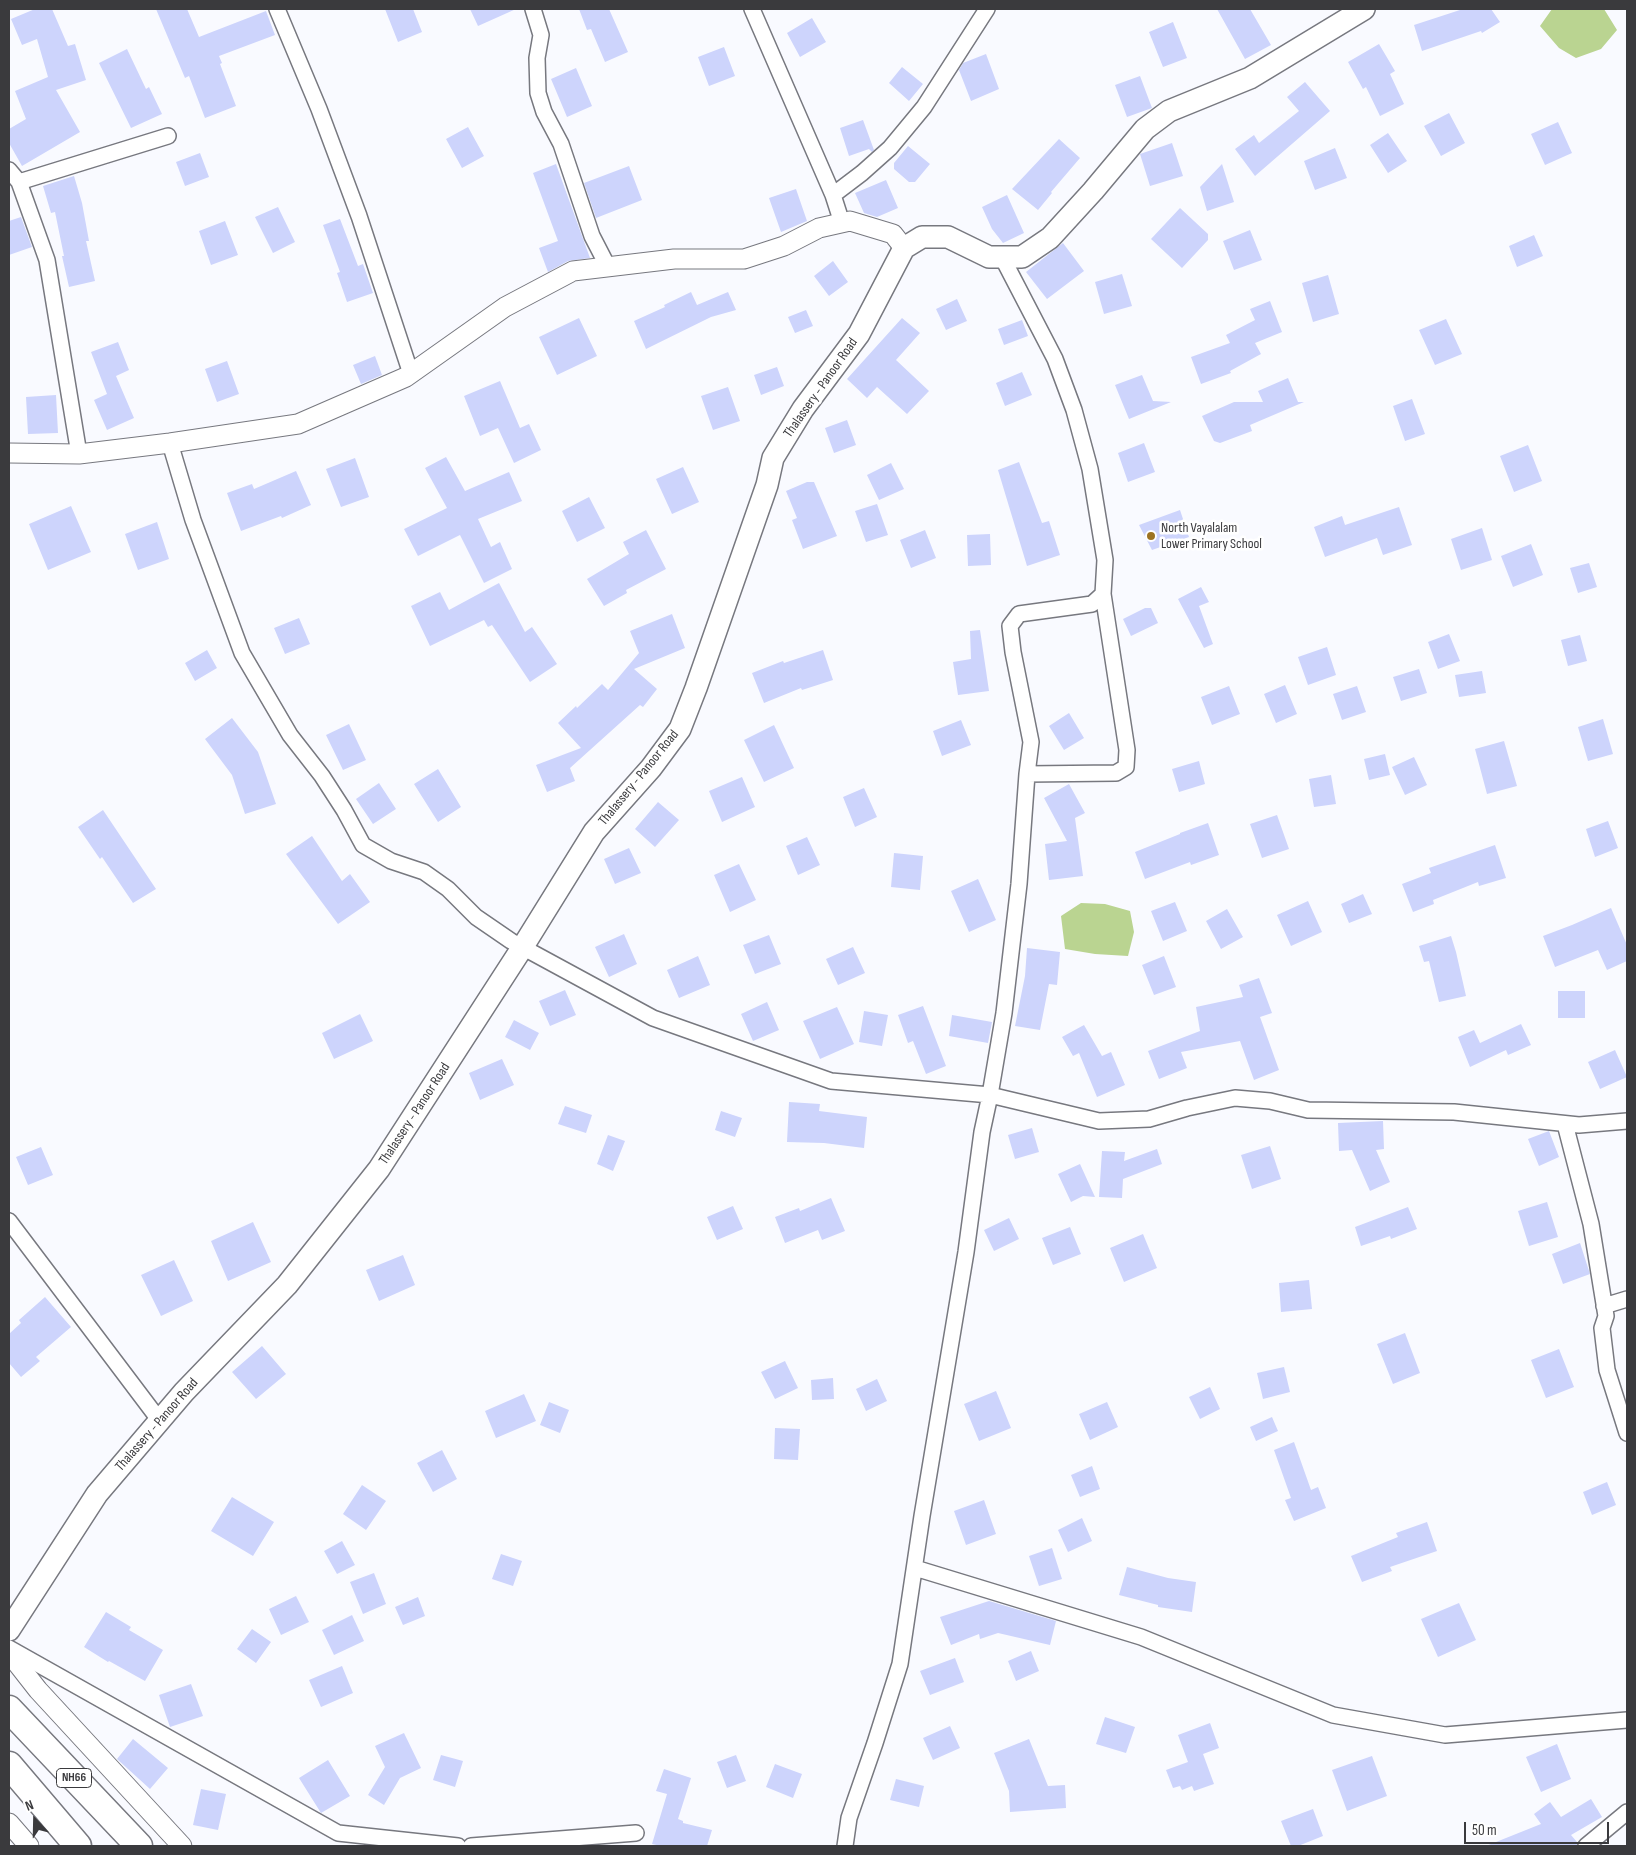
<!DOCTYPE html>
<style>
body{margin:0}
#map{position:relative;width:1636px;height:1855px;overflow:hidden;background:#f9faff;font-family:"Sofia Sans Condensed",sans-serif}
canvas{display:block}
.frame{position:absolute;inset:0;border:10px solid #3a3a3d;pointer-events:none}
.north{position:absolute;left:10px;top:1795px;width:50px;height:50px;-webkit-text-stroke:4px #fff;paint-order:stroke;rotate:339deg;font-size:14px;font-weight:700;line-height:20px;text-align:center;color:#3a3a3d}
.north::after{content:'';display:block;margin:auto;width:18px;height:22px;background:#3a3a3d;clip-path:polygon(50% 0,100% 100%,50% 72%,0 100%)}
.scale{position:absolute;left:1464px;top:1822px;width:145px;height:22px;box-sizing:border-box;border:2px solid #3a3a3d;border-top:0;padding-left:6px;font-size:15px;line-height:18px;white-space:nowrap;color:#3a3a3d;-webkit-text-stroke:4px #fff;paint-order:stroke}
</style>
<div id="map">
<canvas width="1636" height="1855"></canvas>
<div class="frame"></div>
<div class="north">N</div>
<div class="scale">50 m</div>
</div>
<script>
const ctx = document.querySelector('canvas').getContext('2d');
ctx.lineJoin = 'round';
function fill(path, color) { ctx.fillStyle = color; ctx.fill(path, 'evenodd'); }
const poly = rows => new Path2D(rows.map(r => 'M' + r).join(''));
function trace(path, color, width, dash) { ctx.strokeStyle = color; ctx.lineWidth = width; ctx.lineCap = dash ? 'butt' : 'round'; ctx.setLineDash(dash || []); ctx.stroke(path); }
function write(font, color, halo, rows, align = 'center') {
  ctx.font = font + ' "Sofia Sans Condensed",sans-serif'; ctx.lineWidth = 5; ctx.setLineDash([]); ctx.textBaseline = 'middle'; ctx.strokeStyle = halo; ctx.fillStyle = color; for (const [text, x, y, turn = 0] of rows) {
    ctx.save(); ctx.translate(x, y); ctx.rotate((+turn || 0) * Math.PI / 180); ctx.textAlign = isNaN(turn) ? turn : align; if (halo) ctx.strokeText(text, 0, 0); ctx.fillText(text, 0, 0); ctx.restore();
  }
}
const green = poly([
 [1552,9,1604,9,1617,30,1601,49,1576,58,1559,48,1540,26],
 [1081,903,1105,904,1130,911,1134,932,1128,956,1095,954,1065,949,1061,916]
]);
const building = poly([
 [35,9,52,9,68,46,75,44,86,80,56,90,80,132,22,166,9,143,9,129,26,119,15,91,48,77,37,39,22,45,11,19],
 [156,9,187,9,199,37,266,11,275,35,219,56,222,63,220,64,236,106,205,118,189,76,185,78],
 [385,9,413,9,422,32,398,42],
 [470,9,516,9,478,26],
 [579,9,609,9,628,52,605,62,591,29,587,30],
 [1217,9,1250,9,1271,45,1245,59],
 [1463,9,1491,9,1500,22,1482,33,1481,31,1422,51,1414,25],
 [812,18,826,42,800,57,787,33],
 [1173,22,1187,58,1163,67,1149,32],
 [1379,44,1395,71,1390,74,1404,104,1380,116,1366,87,1363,89,1348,62],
 [724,47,735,76,709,86,698,57],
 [127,49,146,89,149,87,162,114,131,128,99,63],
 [986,54,999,89,971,101,959,70,963,63],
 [902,67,923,84,909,101,889,83],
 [576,68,592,106,567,117,551,79],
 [1140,76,1152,108,1127,117,1115,85],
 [1305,82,1330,111,1255,176,1235,149,1254,135,1259,143,1299,111,1287,97],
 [1449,113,1465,143,1441,156,1424,126],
 [863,120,874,150,872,152,869,149,849,156,840,128],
 [1558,122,1572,153,1545,165,1531,134],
 [468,127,484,156,462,168,446,139],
 [1388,133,1407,161,1388,173,1370,145],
 [1059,139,1080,158,1051,192,1052,193,1038,210,1012,189],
 [1172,143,1183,176,1150,186,1140,154],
 [908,146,930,164,915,182,909,182,894,169,894,163],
 [1335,148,1347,178,1315,190,1304,161],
 [200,153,209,177,185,186,176,162],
 [556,164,590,258,568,261,548,272,539,248,558,241,533,173],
 [1222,164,1234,202,1207,211,1200,187],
 [629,166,642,200,596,218,584,183],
 [74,176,82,203,89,241,86,241,95,281,69,287,62,256,64,256,55,212,51,213,43,186],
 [886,180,898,208,877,217,864,213,855,193],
 [796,189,807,221,781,232,769,198],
 [1007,195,1024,233,1003,243,992,229,982,207],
 [278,207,295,242,273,253,255,217],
 [1180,208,1208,234,1208,240,1182,268,1151,239],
 [21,217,32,247,9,255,9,221],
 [340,219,358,266,363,264,373,293,347,302,337,273,340,272,323,225],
 [225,221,238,255,211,265,199,231],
 [1250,230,1262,260,1234,270,1223,241],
 [1534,235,1543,256,1517,267,1509,246],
 [1063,243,1084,271,1047,299,1026,272],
 [833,261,848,282,829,296,814,276],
 [1122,274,1132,306,1104,314,1095,282],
 [1328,275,1339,314,1313,322,1302,283],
 [691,292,697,305,728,292,736,310,711,317,646,349,634,321,665,307,664,305],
 [957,299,967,321,946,330,936,309],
 [1270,301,1282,332,1255,343,1261,354,1230,371,1231,373,1201,384,1191,357,1230,343,1226,335,1255,320,1250,309],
 [806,310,813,326,795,333,788,317],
 [579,318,597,356,557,375,539,337],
 [902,318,920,333,896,360,929,391,907,414,877,387,867,398,847,379],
 [1446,319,1462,354,1435,365,1419,330],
 [1022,320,1028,336,1004,345,998,329],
 [118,342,129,370,116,376,134,418,107,430,94,400,107,394,91,352],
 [375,356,382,375,361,384,353,365],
 [227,361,239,394,217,402,205,369],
 [777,367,784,386,761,395,754,375],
 [1022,372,1032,395,1005,406,996,383],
 [1142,375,1153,401,1171,402,1129,419,1115,385],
 [1288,378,1298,402,1304,402,1250,425,1252,431,1220,443,1214,441,1202,416,1234,402,1263,402,1258,391],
 [500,381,520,428,529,424,541,450,514,463,498,428,480,436,464,396],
 [728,387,740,421,713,430,701,396],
 [56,395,58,433,28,434,26,397],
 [1412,399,1425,434,1405,441,1393,406],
 [847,420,856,445,834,453,825,428],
 [1144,443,1155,472,1128,482,1118,453],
 [1528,445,1542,481,1514,492,1500,456],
 [446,457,465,491,509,472,522,501,478,519,491,547,500,542,512,569,484,583,460,535,418,556,404,529,447,508,425,468],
 [355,458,369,497,341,507,326,469],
 [1019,462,1042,523,1049,521,1060,555,1027,566,998,470],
 [891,463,904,489,879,500,867,475],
 [683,467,699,502,672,514,656,479],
 [296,471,311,505,282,518,281,516,241,531,227,493,252,484,254,489],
 [807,482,814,482,837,536,803,549,792,520,797,518,786,491],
 [589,497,605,528,577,542,562,511],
 [877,504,888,535,866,542,855,511],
 [71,506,91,552,48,570,29,524],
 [1399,507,1412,545,1383,555,1377,538,1325,557,1314,527,1342,516,1345,525],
 [1180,510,1189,537,1152,550,1139,525],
 [157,522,169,559,138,570,125,534],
 [1482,528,1492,560,1461,570,1451,539],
 [646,530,666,569,626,590,627,593,604,606,587,579,629,554,623,542],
 [925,530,936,558,911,568,900,540],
 [990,534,991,565,968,566,967,535],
 [1531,544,1543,575,1513,587,1501,556],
 [1589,563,1597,587,1578,593,1570,568],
 [499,583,525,632,532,627,557,664,530,682,492,625,488,627,484,620,430,646,411,606,440,592,449,610],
 [1201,587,1209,602,1199,606,1213,644,1204,648,1178,599],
 [1145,608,1151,608,1158,623,1131,636,1123,619],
 [672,614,685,648,634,669,657,689,643,707,640,705,570,768,575,781,547,792,536,765,581,748,558,723,576,706,577,708,602,684,608,690,639,653,630,631],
 [299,618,310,644,285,654,274,628],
 [980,630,989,691,958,695,953,662,971,659,970,631],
 [1449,634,1460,661,1438,669,1428,642],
 [1580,635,1587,661,1568,666,1561,640],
 [1327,647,1336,675,1308,685,1298,657],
 [207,650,217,668,195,681,185,663],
 [823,650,833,680,802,690,801,688,764,703,752,673,783,661,784,663],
 [1419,669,1427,693,1401,701,1393,677],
 [1482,671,1486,693,1459,697,1455,675],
 [1285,685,1297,714,1276,723,1264,694],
 [1229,686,1240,714,1212,725,1201,697],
 [1357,686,1366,712,1342,720,1333,694],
 [1069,713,1084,738,1064,750,1049,726],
 [232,718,258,752,276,804,245,814,232,775,205,739],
 [1603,719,1613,754,1588,761,1578,727],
 [961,720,971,745,942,756,933,731],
 [349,724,366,760,343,770,326,735],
 [774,725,794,768,764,782,744,740],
 [1504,741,1517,786,1487,794,1475,749],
 [1385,754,1390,775,1369,780,1364,759],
 [1414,757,1427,785,1405,795,1392,767],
 [1199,761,1205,784,1179,792,1172,769],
 [438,769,461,807,438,822,414,784],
 [1331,775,1336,804,1314,807,1309,779],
 [742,777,755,807,722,822,709,791],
 [379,783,396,809,373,824,356,799],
 [1069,784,1085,813,1075,818,1083,876,1049,880,1045,844,1067,841,1044,798],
 [864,788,877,817,855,827,843,797],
 [658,802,679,820,655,847,635,829],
 [103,810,156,889,133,903,102,857,100,859,78,827],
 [1277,815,1289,849,1262,858,1250,824],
 [1608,821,1618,848,1595,857,1586,829],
 [1208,823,1219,855,1191,865,1190,862,1145,879,1135,852,1180,834,1180,833],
 [312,836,342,881,350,874,370,902,338,924,286,854],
 [807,837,820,865,798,875,786,846],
 [1495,845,1506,878,1479,886,1478,882,1433,900,1434,904,1413,912,1402,884,1431,873,1429,868],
 [629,848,641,873,615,884,604,859],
 [894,853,923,856,920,890,891,887],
 [739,864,756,900,730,912,714,875],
 [978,879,996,920,969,932,951,891],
 [1363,894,1372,914,1349,923,1341,904],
 [1308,901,1322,932,1291,946,1277,915],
 [1175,902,1187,931,1163,941,1151,911],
 [1611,908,1627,945,1627,961,1607,970,1598,950,1555,967,1543,936,1572,925],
 [1227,909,1243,937,1221,949,1206,921],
 [624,934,637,964,609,977,595,947],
 [769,935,781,964,755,974,743,945],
 [1451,936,1456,952,1466,996,1439,1002,1429,961,1424,962,1419,946],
 [853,947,865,973,838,985,826,959],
 [1027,948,1060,952,1057,985,1049,984,1040,1030,1015,1026,1025,976],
 [698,956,710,985,679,998,667,970],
 [1164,956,1176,987,1154,995,1142,965],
 [1259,978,1272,1013,1260,1017,1279,1070,1254,1080,1240,1041,1181,1052,1187,1068,1159,1079,1148,1051,1200,1031,1196,1007,1243,997,1239,985],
 [565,990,576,1015,550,1026,539,1001],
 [1558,991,1585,991,1585,1018,1558,1018],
 [767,1002,779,1030,753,1041,741,1014],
 [923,1006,946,1066,926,1074,913,1041,908,1043,898,1015],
 [837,1007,854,1044,820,1059,803,1021],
 [864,1011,888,1015,882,1046,859,1042],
 [360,1014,373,1041,334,1059,322,1033],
 [952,1015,992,1022,988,1043,949,1036],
 [514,1020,539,1033,530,1050,505,1037],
 [1521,1024,1531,1045,1508,1055,1506,1050,1470,1067,1458,1037,1474,1030,1480,1043],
 [1084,1025,1102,1056,1111,1052,1125,1085,1097,1097,1079,1053,1073,1056,1062,1037],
 [1615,1050,1627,1077,1600,1089,1588,1062],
 [502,1059,514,1085,480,1100,469,1073],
 [789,1102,820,1104,819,1111,867,1117,864,1148,824,1143,787,1142],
 [565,1106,592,1115,586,1133,558,1124],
 [721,1111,742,1118,735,1137,715,1130],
 [1383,1121,1384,1149,1376,1150,1390,1182,1370,1191,1352,1150,1339,1151,1338,1123],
 [1032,1128,1039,1152,1015,1159,1008,1135],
 [1549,1131,1559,1157,1539,1166,1528,1139],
 [608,1135,625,1141,613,1171,597,1164],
 [1270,1146,1281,1179,1252,1189,1241,1155],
 [41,1147,53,1175,28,1185,16,1157],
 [1157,1149,1162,1164,1123,1179,1122,1198,1099,1197,1102,1151,1125,1152,1124,1161],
 [1080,1164,1095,1197,1083,1196,1071,1202,1058,1174],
 [831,1198,845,1231,822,1240,818,1230,785,1243,775,1217,799,1208,800,1211],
 [1547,1202,1558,1237,1529,1246,1518,1211],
 [733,1206,743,1229,717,1240,707,1217],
 [1408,1207,1417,1229,1391,1239,1390,1236,1361,1246,1355,1227],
 [1009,1218,1019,1239,994,1251,984,1230],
 [253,1222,271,1262,228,1281,211,1241],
 [1070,1227,1081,1254,1053,1265,1042,1238],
 [1143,1234,1157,1268,1124,1282,1110,1248],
 [1580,1243,1590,1274,1563,1284,1552,1254],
 [403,1255,415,1285,379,1301,366,1270],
 [174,1260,193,1301,161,1316,141,1275],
 [1309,1280,1312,1309,1281,1312,1279,1283],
 [45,1297,71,1327,36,1357,40,1361,21,1377,9,1363,9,1334,21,1323,19,1320],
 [1405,1333,1420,1373,1393,1384,1377,1344],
 [262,1346,286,1374,256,1399,232,1372],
 [1559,1349,1574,1387,1546,1398,1531,1360],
 [785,1361,798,1388,775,1399,761,1372],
 [1284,1367,1290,1392,1263,1399,1257,1373],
 [833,1378,834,1399,812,1400,811,1380],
 [877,1379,887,1401,866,1411,856,1389],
 [1210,1387,1220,1409,1200,1419,1189,1397],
 [996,1391,1011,1428,979,1441,964,1404],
 [524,1394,536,1421,496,1438,485,1411],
 [549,1402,569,1410,560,1433,540,1425],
 [1107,1402,1118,1427,1090,1440,1079,1414],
 [1272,1417,1278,1431,1256,1441,1250,1427],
 [775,1428,800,1429,798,1460,774,1459],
 [1294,1442,1311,1490,1318,1487,1326,1508,1294,1521,1285,1500,1291,1498,1274,1450],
 [442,1450,457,1479,433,1492,417,1463],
 [1092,1466,1100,1489,1080,1497,1071,1475],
 [1607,1482,1616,1505,1592,1515,1583,1492],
 [362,1485,386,1501,366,1530,343,1514],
 [232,1497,274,1522,253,1556,211,1531],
 [984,1500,996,1534,966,1545,954,1511],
 [1082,1518,1092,1541,1068,1552,1058,1530],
 [1427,1522,1437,1551,1390,1567,1392,1571,1362,1582,1351,1556,1398,1537,1396,1533],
 [342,1541,355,1565,337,1574,324,1551],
 [1052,1548,1062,1579,1039,1586,1029,1556],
 [501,1554,522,1561,513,1586,492,1579],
 [1127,1567,1168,1578,1196,1582,1192,1612,1158,1607,1158,1605,1119,1595],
 [374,1573,386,1604,363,1614,350,1582],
 [296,1596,309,1622,281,1635,269,1609],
 [418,1597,425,1616,403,1625,395,1607],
 [989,1601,1056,1621,1050,1645,998,1633,980,1639,979,1634,951,1645,940,1617],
 [1459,1603,1476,1640,1438,1657,1421,1619],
 [106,1612,131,1627,129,1630,163,1650,145,1681,109,1661,108,1662,84,1647],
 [352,1615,364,1641,334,1655,322,1630],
 [252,1629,271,1642,256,1663,237,1649],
 [1031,1651,1039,1671,1016,1681,1008,1661],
 [955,1658,964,1682,930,1695,920,1671],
 [342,1666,353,1693,321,1707,309,1680],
 [191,1684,203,1716,170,1727,159,1695],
 [1105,1717,1135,1727,1126,1753,1096,1744],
 [1210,1723,1219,1748,1203,1754,1214,1784,1194,1791,1192,1786,1182,1790,1180,1786,1173,1788,1166,1770,1188,1762,1178,1735],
 [950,1726,960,1748,933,1760,923,1738],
 [404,1733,421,1768,400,1778,384,1805,368,1795,385,1767,375,1746],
 [133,1739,168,1768,150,1789,117,1759],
 [1029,1739,1048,1786,1065,1785,1066,1808,1010,1812,1009,1791,994,1753],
 [1557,1744,1571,1779,1541,1792,1526,1757],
 [441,1755,463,1761,455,1787,433,1780],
 [736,1755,746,1781,727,1788,717,1762],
 [1372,1756,1387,1796,1347,1811,1332,1770],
 [328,1760,350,1796,321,1813,299,1778],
 [775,1764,802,1774,793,1798,766,1787],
 [664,1769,691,1778,678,1819,683,1821,683,1823,712,1830,707,1846,661,1846,652,1844,667,1794,656,1791],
 [896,1779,924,1786,919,1807,890,1800],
 [201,1789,226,1794,218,1830,193,1825],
 [1591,1799,1602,1817,1571,1835,1577,1842,1577,1846,1486,1846,1541,1824,1534,1814,1550,1802,1561,1817],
 [1313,1809,1323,1836,1298,1846,1291,1846,1281,1821]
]);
const minor = poly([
 [277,9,319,109,359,216,411,374],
 [533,9,541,35,537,58,538,93,544,112,561,144,592,236,608,267],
 [752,9,833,195,842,223],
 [9,170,19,182,47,260,79,454],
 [19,182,168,136],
 [833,195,862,173,890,148,924,107,987,9],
 [170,443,193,520,242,653,290,735,322,776,344,810,363,845,391,861,424,872,448,889,476,917,511,941,653,1018,831,1081,990,1095,1099,1121,1149,1119,1187,1108,1235,1098,1270,1101,1308,1110,1454,1112,1579,1125,1627,1121],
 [1027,774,1116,773,1126,767,1127,750,1103,594],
 [1565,1124,1591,1224,1606,1316,1602,1328,1607,1370,1627,1433],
 [9,1221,160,1421],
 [1604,1306,1627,1299],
 [915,1568,1141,1637,1333,1715,1445,1735,1627,1720],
 [9,1648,338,1833,458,1846],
 [471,1846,636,1833],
 [845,1846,849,1818,875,1743,900,1664,922,1516,966,1252,982,1132,990,1095,1004,1013,1019,884,1027,774,1031,742,1013,652,1010,626,1019,614,1092,604,1103,594,1105,560,1090,469,1074,410,1055,359,1002,257],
 [1586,1846,1627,1812]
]);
const tertiary = poly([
 [9,453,79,454,170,443,298,424,406,377,505,307,573,271,674,259,744,259,784,246,819,228,850,221,893,234,904,248],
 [9,1653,38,1690,182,1846],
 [9,1823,29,1846]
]);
const secondary = poly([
 [9,1630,97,1494,184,1392,287,1285,379,1169,522,948,594,832,651,768,680,729,696,688,767,485,773,458,803,409,859,334,904,248,922,237,948,237,989,257,1022,257,1050,238,1093,191,1145,129,1169,111,1250,78,1364,9]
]);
const trunk = poly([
 [9,1709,139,1846],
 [9,1765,78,1846]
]);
const markers = [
 [1151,536,5,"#9d7322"]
];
const shields = [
 [74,1778,35]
];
const shieldNames = [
 ["NH66",74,1778]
];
const streetNames = [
 ["Thalassery - Panoor Road",821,388,-55],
 ["Thalassery - Panoor Road",639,778,-51],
 ["Thalassery - Panoor Road",415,1114,-57],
 ["Thalassery - Panoor Road",157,1425,-49]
];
const poiNames = [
 ["North Vayalalam",1161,528],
 ["Lower Primary School",1161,544]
];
fill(green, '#bad491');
fill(building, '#cdd4fc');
trace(minor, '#77787f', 18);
trace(tertiary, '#77787f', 21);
trace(secondary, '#77787f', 24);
trace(trunk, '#77787f', 29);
trace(minor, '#fff', 15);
trace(tertiary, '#fff', 19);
trace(secondary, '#fff', 21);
trace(trunk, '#fff', 26);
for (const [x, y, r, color] of markers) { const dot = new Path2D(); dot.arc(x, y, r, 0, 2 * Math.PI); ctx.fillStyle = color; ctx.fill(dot); trace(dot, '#fff', 2); }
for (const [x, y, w] of shields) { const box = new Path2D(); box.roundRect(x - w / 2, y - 9.5, w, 19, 4); ctx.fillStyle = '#fff'; ctx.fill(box); trace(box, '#3a3a3d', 1); }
write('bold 12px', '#3a3a3d', null, shieldNames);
write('14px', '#3a3a3d', '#fff', streetNames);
write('14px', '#3a3a3d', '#fff', poiNames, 'left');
</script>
